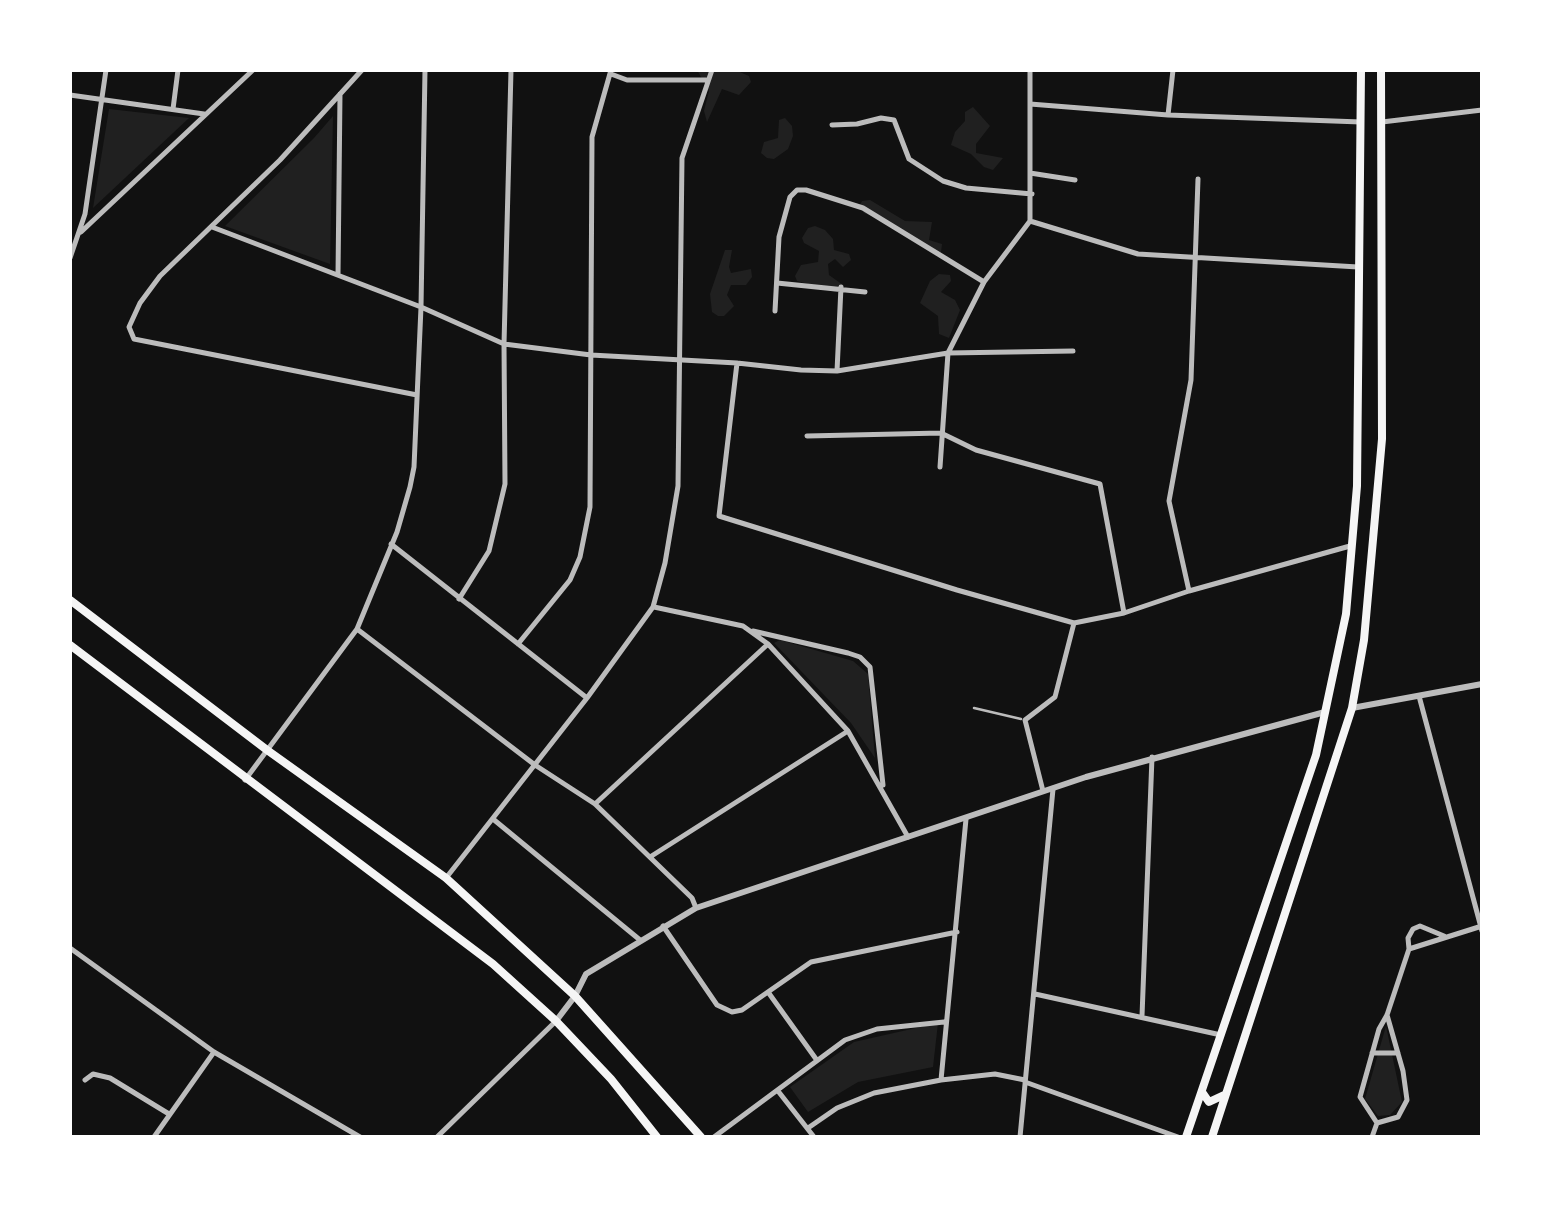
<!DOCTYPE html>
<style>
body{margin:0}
#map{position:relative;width:1552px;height:1207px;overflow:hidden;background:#111;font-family:Poppins,sans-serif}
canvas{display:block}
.frame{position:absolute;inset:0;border:72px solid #fff;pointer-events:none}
</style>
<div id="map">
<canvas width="1552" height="1207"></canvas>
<div class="frame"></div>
</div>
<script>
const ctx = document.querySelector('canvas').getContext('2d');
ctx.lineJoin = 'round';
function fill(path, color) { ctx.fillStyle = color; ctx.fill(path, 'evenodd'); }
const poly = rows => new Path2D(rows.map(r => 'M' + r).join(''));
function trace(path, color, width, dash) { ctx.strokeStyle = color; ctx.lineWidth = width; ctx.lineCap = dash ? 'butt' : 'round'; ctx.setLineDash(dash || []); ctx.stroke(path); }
const green = poly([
 [697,70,735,70,749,76,751,82,739,95,722,89,707,122,704,111,709,91],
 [973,107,990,126,976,144,976,153,1003,158,993,170,984,167,971,154,951,145,955,132,965,121,965,112],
 [109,109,189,118,93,208],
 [333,116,330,264,225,226,314,138],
 [785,118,792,126,793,136,788,149,774,159,767,158,761,153,764,142,778,138,779,120],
 [870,200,905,221,932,222,929,240,942,244,941,252,937,253,890,223,864,213,860,205,862,201],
 [815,226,825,230,833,239,834,250,849,254,851,260,843,267,835,259,828,264,829,275,843,285,841,290,835,292,808,284,797,281,795,276,801,265,818,262,819,251,804,243,802,238,808,228],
 [725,250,732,250,729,267,731,273,751,269,752,277,746,285,731,285,727,295,734,306,724,316,718,316,712,312,710,294],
 [939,274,950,275,951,281,941,292,955,300,960,310,949,338,939,334,938,316,920,303,930,281],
 [780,640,853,661,868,674,875,758,851,723,774,643],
 [938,1023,933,1067,858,1082,808,1112,790,1087,854,1042],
 [1386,1026,1402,1102,1390,1115,1378,1116,1365,1099]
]);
const service = poly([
 [974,708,1021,719]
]);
const minor = poly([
 [362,70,280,160,160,276,140,303,129,327,134,339,417,395],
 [611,74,627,80,706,80],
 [70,95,204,114],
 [1030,104,1168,115,1361,122],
 [173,109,178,70],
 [1168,115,1173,70],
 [1382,122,1482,110],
 [832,125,857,124,881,118,894,120,909,159,943,181,966,188,1032,194],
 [1030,173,1075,180],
 [1030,221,1138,254,1358,267],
 [212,227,421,307,504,344,591,355,737,363,801,370,837,371,948,353,1073,351],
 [81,232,253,70],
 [70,258,85,214,106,70],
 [338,275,340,94],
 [777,283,865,292],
 [775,311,779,237,790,197,797,190,806,190,863,208,984,282],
 [737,363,719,516,957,590,1074,623,1124,613,1189,591,1350,546],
 [837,371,841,287],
 [807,436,941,433,976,450,1100,484,1124,613],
 [940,467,948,353,984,282,1030,221,1030,70],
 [391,544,587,698],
 [1189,591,1169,501,1191,380,1198,179],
 [459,599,489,551,505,484,504,344,511,70],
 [654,607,743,626,768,644,848,731,908,837],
 [357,629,535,765,595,804,692,898,696,908],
 [753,631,848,653,860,657,870,667,883,785],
 [518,644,570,580,580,557,590,507,592,137,611,70],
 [1419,696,1482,931],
 [245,780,357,629,397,532,410,487,414,467,421,307,425,70],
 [1043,791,1025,720,1055,697,1074,623],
 [595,804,768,644],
 [493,819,640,940],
 [650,857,848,731],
 [446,878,587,698,653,607,665,563,678,486,682,158,712,70],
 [663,926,717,1005,732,1012,742,1010,811,962,957,932],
 [70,948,214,1052,360,1137],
 [1409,949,1482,926],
 [768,992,816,1059],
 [1035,994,1221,1035],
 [1142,1016,1152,757],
 [1372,1053,1398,1053],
 [85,1080,93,1074,110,1078,169,1114],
 [941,1080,966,819],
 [1025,1082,1178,1137],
 [778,1091,814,1137],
 [1377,1123,1360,1097,1379,1029,1387,1015,1409,949,1408,938,1413,929,1420,926,1444,936],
 [1377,1123,1398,1117,1407,1100,1403,1071,1387,1015],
 [808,1128,837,1108,874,1093,941,1080,995,1074,1025,1080],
 [154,1137,214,1052],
 [437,1137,556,1021],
 [714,1137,845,1040,877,1029,944,1022],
 [1020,1137,1053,789],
 [1372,1137,1377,1123]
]);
const tertiary = poly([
 [1352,708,1482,684],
 [556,1021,575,996,586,974,696,908,1086,777,1325,712]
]);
const primary = poly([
 [70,600,267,750,446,878,575,996,701,1137],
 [70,645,493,964,556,1021,611,1079,657,1137]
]);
const trunk = poly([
 [1202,1092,1209,1102,1224,1095],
 [1186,1137,1316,755,1346,614,1357,486,1361,70],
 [1212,1137,1352,708,1364,640,1382,439,1381,70]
]);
fill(green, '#202020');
trace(service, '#bcbcbc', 2.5);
trace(minor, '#bcbcbc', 5);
trace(tertiary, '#bcbcbc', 6);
trace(primary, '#f5f5f5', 8);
trace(trunk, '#f5f5f5', 8);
</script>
